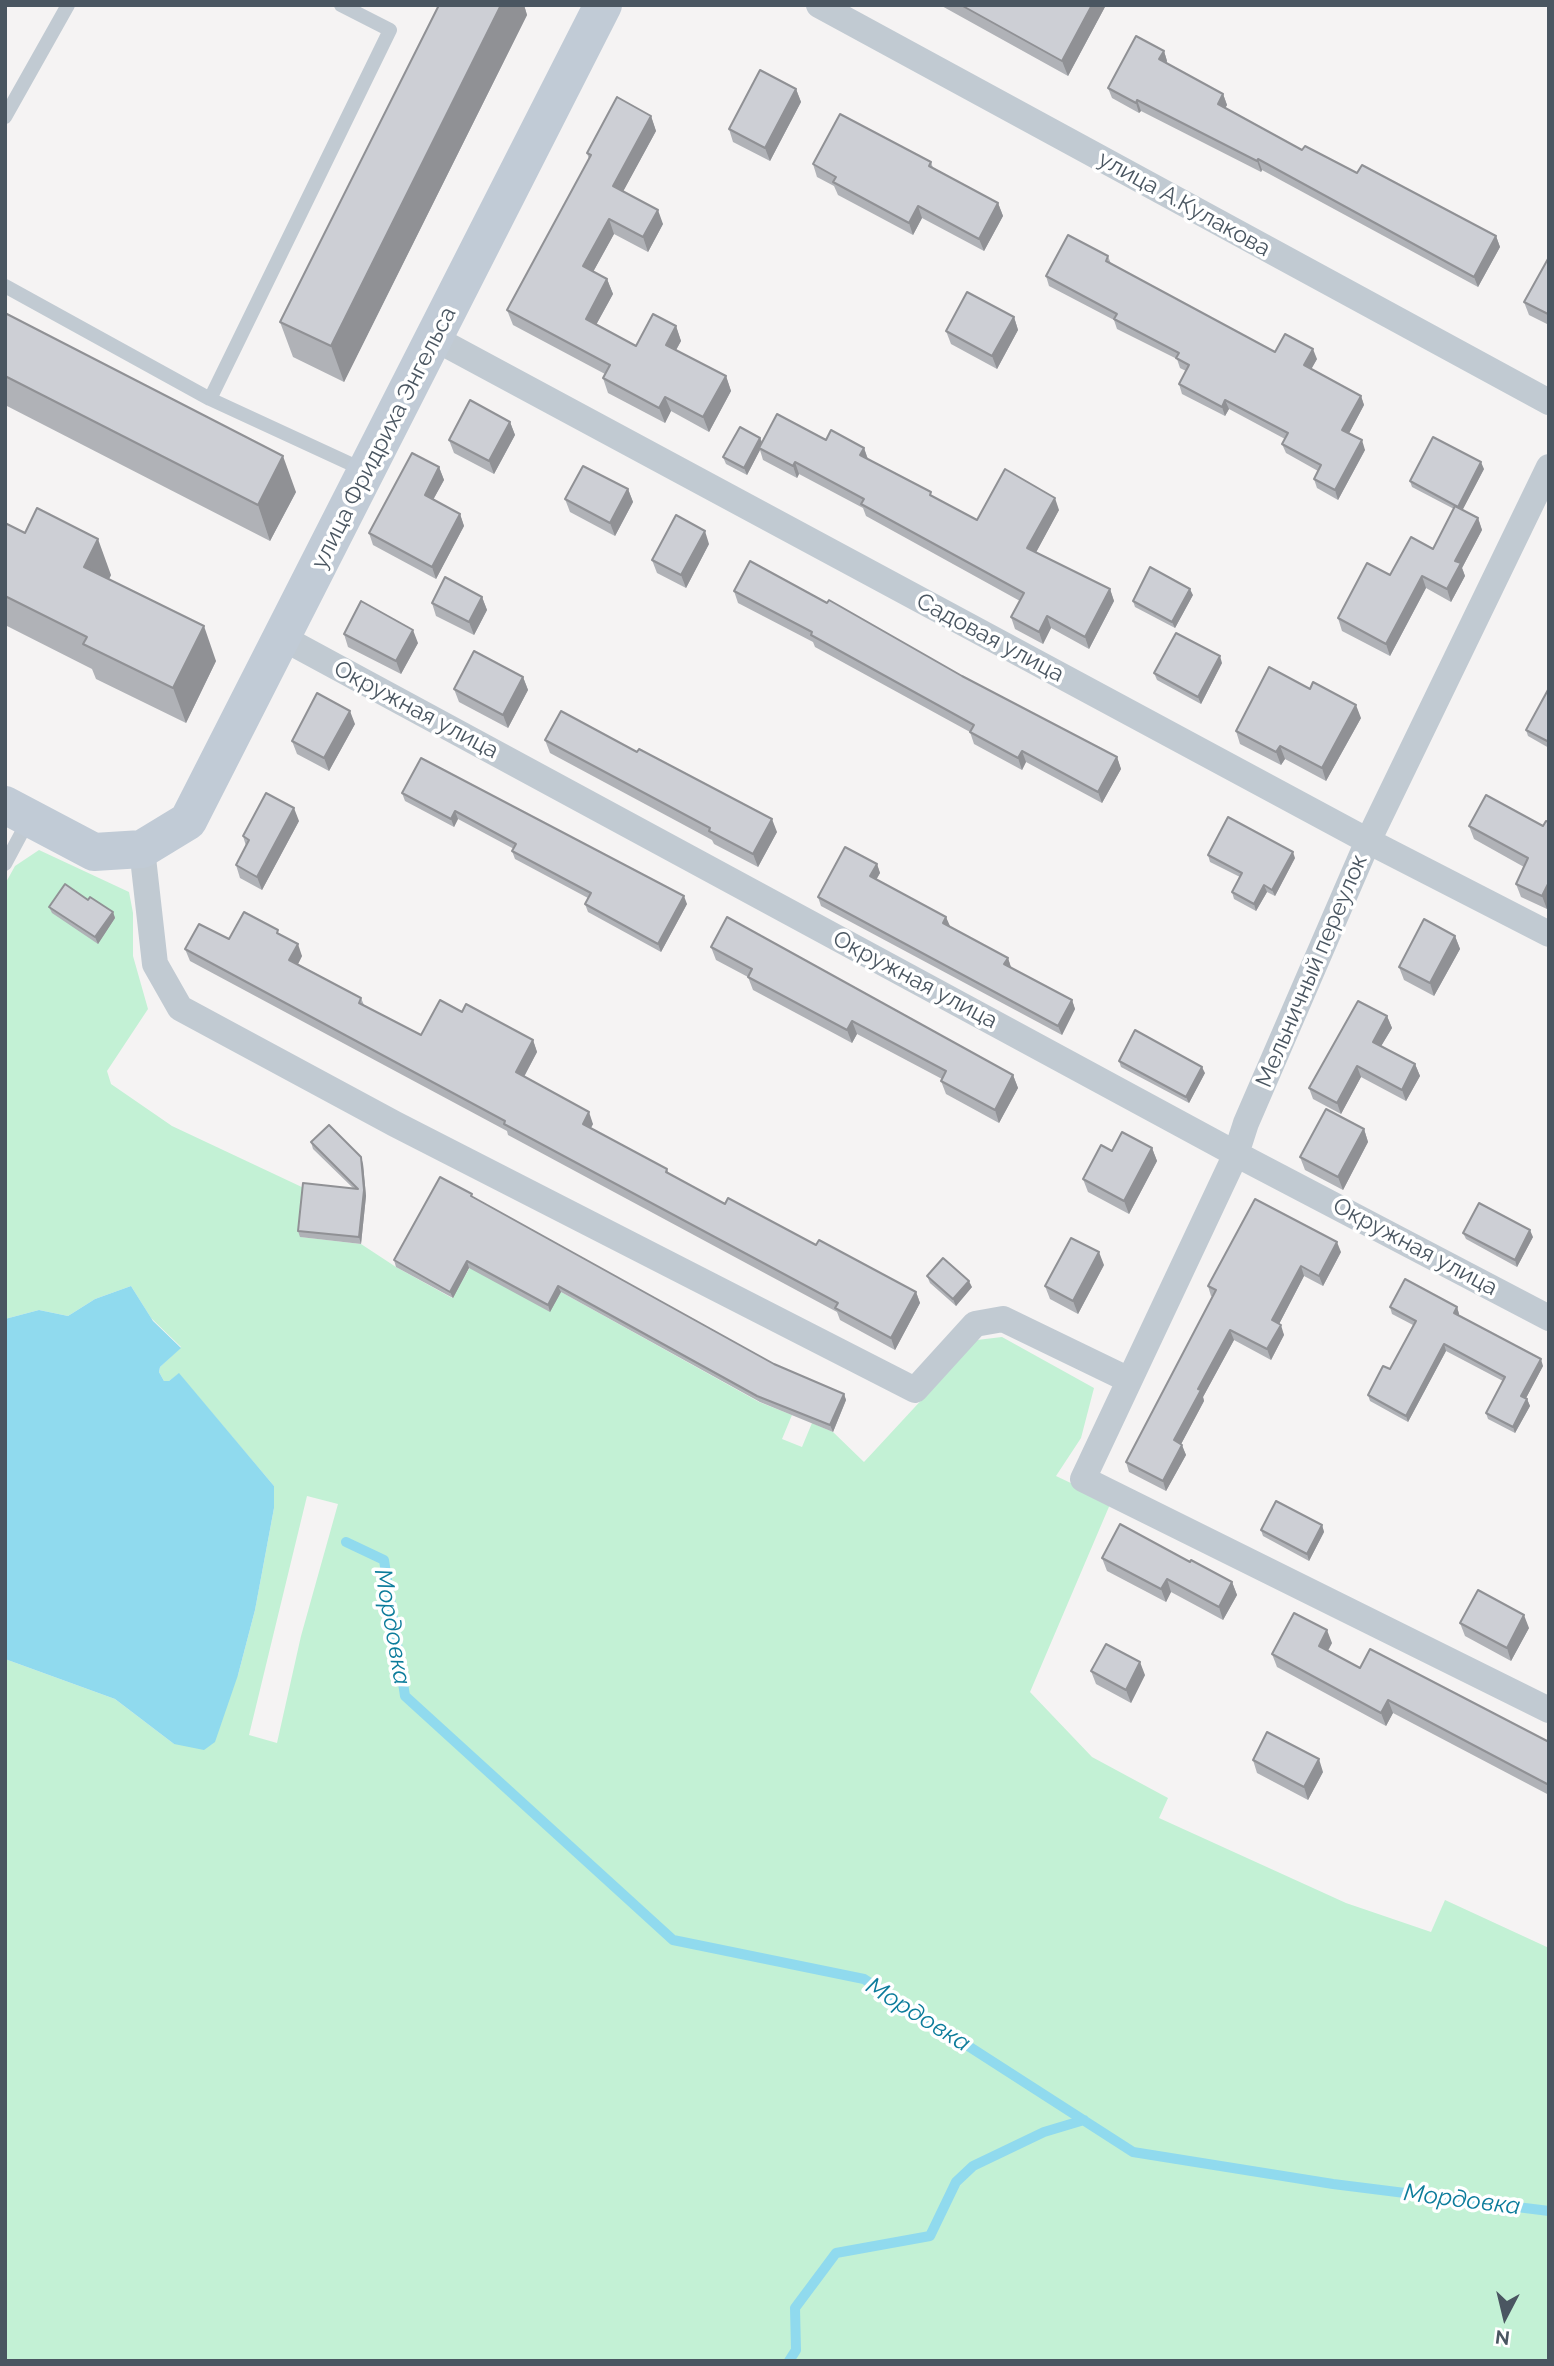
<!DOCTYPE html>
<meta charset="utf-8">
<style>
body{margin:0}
#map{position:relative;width:1554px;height:2366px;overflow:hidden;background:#f5f3f3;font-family:Raleway,sans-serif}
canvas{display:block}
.frame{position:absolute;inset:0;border:7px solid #4a5661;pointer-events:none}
.north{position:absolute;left:1470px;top:2282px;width:70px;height:70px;-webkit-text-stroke:5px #fff;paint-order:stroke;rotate:187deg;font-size:19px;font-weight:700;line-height:28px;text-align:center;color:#4a5661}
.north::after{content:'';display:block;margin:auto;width:24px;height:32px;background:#4a5661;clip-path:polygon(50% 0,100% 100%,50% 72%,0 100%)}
</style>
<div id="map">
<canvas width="1554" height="2366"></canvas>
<div class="frame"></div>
<div class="north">N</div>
</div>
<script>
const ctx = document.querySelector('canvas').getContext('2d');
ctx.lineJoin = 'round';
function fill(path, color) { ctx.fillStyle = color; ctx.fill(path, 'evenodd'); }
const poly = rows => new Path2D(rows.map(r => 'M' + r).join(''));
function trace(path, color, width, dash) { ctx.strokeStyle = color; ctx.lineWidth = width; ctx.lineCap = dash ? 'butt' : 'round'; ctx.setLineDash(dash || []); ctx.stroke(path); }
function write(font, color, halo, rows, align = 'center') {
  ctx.font = font + ' Raleway,sans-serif'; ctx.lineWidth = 7; ctx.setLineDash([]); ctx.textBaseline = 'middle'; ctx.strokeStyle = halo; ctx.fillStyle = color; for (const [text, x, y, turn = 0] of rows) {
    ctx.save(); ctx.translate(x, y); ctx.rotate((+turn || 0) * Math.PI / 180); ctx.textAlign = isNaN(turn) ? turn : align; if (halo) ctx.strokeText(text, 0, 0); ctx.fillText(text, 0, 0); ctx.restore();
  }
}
const green = poly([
 [39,850,129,892,133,913,133,956,148,1009,107,1071,111,1084,172,1126,306,1189,301,1237,361,1244,396,1267,452,1298,476,1257,561,1292,759,1402,792,1415,782,1439,802,1447,812,1423,833,1432,864,1462,977,1340,1002,1337,1094,1388,1081,1438,1056,1476,1111,1502,1030,1692,1092,1757,1168,1798,1159,1818,1346,1903,1431,1932,1445,1900,1549,1948,1549,2361,5,2361,5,1659,115,1699,174,1744,238,1675,255,1610,274,1508,274,1486,179,1374,169,1381,164,1381,159,1372,160,1367,181,1347,151,1318,131,1286,95,1299,68,1316,39,1310,5,1319,5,884,15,866],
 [307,1496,338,1504,301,1636,277,1743,249,1735]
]);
const water = poly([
 [131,1286,153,1321,181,1348,160,1367,159,1372,164,1381,169,1381,179,1373,274,1486,274,1508,255,1610,238,1675,215,1742,204,1750,174,1744,115,1699,5,1659,5,1319,39,1310,68,1316,95,1299]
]);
const stream = poly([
 [346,1542,384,1560,405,1696,673,1940,864,1979,1133,2152,1333,2184,1549,2211],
 [789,2361,796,2350,795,2308,836,2253,930,2236,956,2182,973,2166,1044,2132,1084,2120]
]);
const lane = poly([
 [5,117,68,5],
 [5,286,210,399,366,471],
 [210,399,390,30,341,5],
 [5,864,29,819]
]);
const street = poly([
 [819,5,1549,402],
 [434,338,1368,841,1549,934],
 [1549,467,1368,841,1246,1123,1236,1154,1083,1479,1549,1710],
 [283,638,1236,1154,1549,1318],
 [142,849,155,964,180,1008,395,1124,915,1390,975,1324,1003,1319,1129,1380]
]);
const secondary = poly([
 [5,805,94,852,142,849,188,821,603,5]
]);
const wall = poly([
 [439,5,524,5,527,15,344,382,293,357,280,322],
 [940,5,1106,5,1068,76],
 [1164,51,1167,61,1166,63,1223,94,1227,105,1225,108,1302,150,1357,173,1496,236,1500,247,1478,287,1262,170,1261,172,1141,111,1139,113,1112,98,1108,88],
 [796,89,801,102,770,161,733,142,729,129],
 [651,116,656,131,623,191,663,224,648,252,614,234,593,272,607,279,613,294,596,325,636,346,676,326,681,341,676,350,726,376,731,391,709,432,671,411,665,423,608,393,603,378,605,374,513,325,507,310,589,159,587,153],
 [931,162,933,168,998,203,1003,216,984,251,922,218,913,235,838,195,834,186,817,177,813,164],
 [1108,256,1111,264,1275,352,1317,359,1311,369,1361,396,1364,405,1349,433,1365,450,1338,500,1317,488,1314,479,1318,471,1286,453,1282,444,1285,439,1229,409,1225,416,1182,394,1179,384,1186,371,1180,368,1177,359,1117,329,1114,320,1049,286,1046,276],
 [1549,257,1549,325,1529,315,1524,302],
 [5,313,296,492,270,541,5,405],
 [1014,317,1018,330,997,369,951,344,946,331],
 [510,422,515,435,494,474,454,453,449,440],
 [760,438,762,442,826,440,864,448,868,459,933,497,977,520,1059,510,1036,552,1110,589,1114,601,1089,649,1051,628,1043,644,1015,629,1011,617,1020,601,866,516,863,508,799,474,797,478,763,460,760,450,747,475,726,464,723,457],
 [439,467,444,480,433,500,460,514,464,526,436,579,373,545,369,533],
 [1484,469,1462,510,1478,518,1482,530,1462,568,1465,576,1451,602,1426,588,1390,656,1342,631,1338,618,1390,575,1433,549,1454,509,1412,487,1410,481],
 [628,489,633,502,615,536,570,512,565,499],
 [5,523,111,575,109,579,216,661,186,723,96,679,92,669,5,625],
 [709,544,686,588,657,573,652,560],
 [734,591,962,676,1117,757,1121,769,1102,803,1026,762,1022,770,974,744,970,732,815,647,813,642,738,603],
 [1193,595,1175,628,1135,607,1133,601],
 [482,597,487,610,474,635,436,616,432,603],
 [344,634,418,643,401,674,348,647],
 [1222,663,1201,704,1157,680,1154,673],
 [523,677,528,690,508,728,459,702,454,689],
 [1549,688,1549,748,1528,736,1526,730],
 [1361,718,1326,781,1285,759,1281,765,1240,744,1236,731],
 [355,724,329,771,297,754,292,741],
 [545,740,777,832,758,867,714,844,712,840,550,753],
 [421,758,687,904,661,952,588,912,585,904,588,898,515,859,512,851,514,849,458,819,454,827,405,801,402,793],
 [299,821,262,890,240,878,236,865,246,846,243,836],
 [1549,822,1549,905,1547,909,1521,897,1516,884,1524,867,1474,839,1469,826,1543,826],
 [1208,855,1295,858,1275,896,1267,892,1256,911,1234,899,1232,892,1240,877,1210,862],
 [877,864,880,873,876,880,946,917,949,927,1008,958,1011,968,1072,1000,1075,1009,1062,1035,821,906,818,897],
 [88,900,113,912,115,918,98,944,52,913,49,907],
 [280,934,302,956,298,964,361,998,364,1005,421,1035,462,1012,533,1040,537,1052,524,1077,593,1124,591,1128,667,1169,669,1174,725,1204,816,1245,916,1292,920,1303,895,1350,840,1320,837,1312,508,1135,507,1131,190,961,185,949],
 [1455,936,1460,949,1434,996,1404,980,1399,967],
 [711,947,1013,1075,1018,1088,999,1123,946,1094,941,1081,942,1079,857,1034,852,1043,753,990,748,977,716,960],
 [1387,1016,1392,1028,1381,1046,1415,1064,1420,1076,1406,1101,1361,1077,1341,1114,1313,1099,1309,1088],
 [1119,1061,1205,1073,1189,1103,1121,1067],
 [1364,1129,1368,1142,1343,1190,1305,1170,1300,1157],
 [311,1142,363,1164,366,1196,361,1244,300,1237,298,1231,353,1188,313,1149],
 [1152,1148,1157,1161,1129,1214,1088,1192,1083,1179,1112,1151],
 [473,1198,774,1364,844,1394,846,1400,833,1432,760,1402,561,1292,550,1312,469,1268,453,1298,396,1267,394,1260],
 [1463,1233,1533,1237,1517,1267,1466,1239],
 [1341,1252,1323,1286,1304,1276,1279,1324,1284,1335,1271,1360,1234,1340,1203,1397,1204,1401,1181,1444,1186,1455,1166,1491,1129,1472,1126,1462,1213,1297,1211,1296,1208,1286],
 [1104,1265,1078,1314,1050,1299,1045,1286],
 [927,1276,972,1287,956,1306,930,1283],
 [1390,1307,1457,1307,1459,1314,1459,1316,1543,1366,1526,1398,1527,1399,1530,1406,1515,1433,1488,1419,1486,1413,1503,1381,1446,1351,1408,1422,1370,1401,1368,1395,1390,1369,1413,1325,1392,1314],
 [1322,1525,1324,1532,1309,1561,1263,1536,1261,1530],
 [1102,1558,1190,1562,1232,1582,1237,1595,1223,1620,1171,1592,1166,1602,1107,1571],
 [1460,1623,1529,1628,1511,1661,1465,1636],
 [1332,1643,1328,1651,1360,1668,1549,1742,1549,1795,1393,1713,1386,1726,1277,1667,1272,1654],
 [1091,1671,1145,1675,1131,1703,1096,1684],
 [1253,1760,1323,1772,1308,1800,1257,1773]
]);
const shadedWall = poly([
 [501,5,524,5,527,15,344,382,331,346],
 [1092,5,1106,5,1068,76,1062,61],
 [1164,51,1167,61,1163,70,1159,59],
 [796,89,801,102,770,161,765,148],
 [1223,94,1227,105,1222,114,1218,104],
 [1137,100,1141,111,1139,113,1136,103],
 [651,116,656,131,618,201,613,186],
 [1258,159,1262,170,1261,172,1257,161],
 [998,203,1003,216,984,251,979,239],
 [918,206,922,218,913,235,909,223],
 [658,210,663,224,648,252,643,237],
 [609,219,614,234,588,281,583,266],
 [1496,236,1500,247,1478,287,1474,277],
 [607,279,613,294,591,334,586,319],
 [1014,317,1018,330,997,369,992,356],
 [676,326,681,341,671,359,666,345],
 [1313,349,1317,359,1308,375,1304,365],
 [726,376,731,391,709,432,703,417],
 [1361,396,1364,405,1346,439,1342,430],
 [665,397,671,411,665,423,659,408],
 [1225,400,1229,409,1225,416,1222,407],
 [510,422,515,435,494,474,489,461],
 [760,438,763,445,759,448,760,450,747,475,744,468],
 [1362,440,1365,450,1338,500,1335,490],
 [864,448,868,460,860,455],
 [283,456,296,492,270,541,258,505],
 [795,462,799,474,797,478,793,466],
 [1481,462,1484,469,1461,513,1458,507],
 [439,467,444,480,429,507,425,495],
 [628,489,633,502,615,536,610,523],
 [1055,498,1059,510,1032,560,1027,548],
 [460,514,464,526,436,579,432,567],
 [1478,518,1482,530,1462,568,1465,576,1451,602,1447,589,1455,561],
 [705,531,709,544,686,588,681,575],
 [98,539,111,575,97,603,84,567],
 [1422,576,1426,588,1390,656,1386,644],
 [1110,589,1114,601,1089,649,1085,637],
 [1190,589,1193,595,1175,628,1172,622],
 [482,597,487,610,474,635,469,622],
 [1047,616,1051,628,1043,644,1039,632],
 [204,626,216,661,186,723,173,688],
 [413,630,418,643,401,674,396,661],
 [1220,656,1222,663,1201,704,1198,697],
 [523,677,528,690,508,728,503,715],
 [1356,705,1361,718,1326,781,1322,768],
 [350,711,355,724,329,771,324,758],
 [1280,746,1285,759,1281,765,1276,752],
 [1022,751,1026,762,1022,770,1018,758],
 [1117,757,1121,769,1102,803,1098,792],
 [294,808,299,821,262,890,257,877],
 [455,811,458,819,454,827,451,819],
 [772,819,777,832,758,867,753,854],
 [1293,852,1295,858,1275,896,1272,890],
 [877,864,880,873,873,885,870,876],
 [1549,882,1549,905,1547,909,1542,896],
 [1264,885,1267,892,1256,911,1254,904],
 [684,896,687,904,661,952,658,944],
 [113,912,115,918,98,944,95,937],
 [946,917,950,926,946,932,943,923],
 [1455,936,1460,949,1434,996,1430,983],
 [298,944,302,956,294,972,289,960],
 [1008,958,1011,967,1008,973,1004,964],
 [1072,1000,1075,1009,1062,1035,1058,1026],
 [1387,1016,1392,1028,1377,1053,1373,1042],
 [852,1021,857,1034,852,1043,847,1030],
 [533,1040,537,1052,520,1084,516,1072],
 [1415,1064,1420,1076,1406,1101,1402,1090],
 [1357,1066,1361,1077,1341,1114,1337,1103],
 [1202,1067,1205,1073,1189,1103,1186,1097],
 [1013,1075,1018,1088,999,1123,995,1110],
 [589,1112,593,1124,587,1135,583,1124],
 [1364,1129,1368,1142,1343,1190,1338,1177],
 [1152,1148,1157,1161,1129,1214,1124,1201],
 [361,1157,363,1164,366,1196,361,1244,359,1237],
 [1530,1230,1533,1237,1517,1267,1515,1260],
 [1337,1242,1341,1252,1323,1286,1319,1276],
 [1099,1252,1104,1265,1078,1314,1073,1301],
 [467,1261,469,1268,453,1298,450,1292],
 [1301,1266,1304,1276,1276,1330,1272,1320],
 [969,1281,972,1287,956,1306,953,1299],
 [558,1286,561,1292,550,1312,548,1305],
 [916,1292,920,1303,895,1350,891,1338],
 [1457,1307,1459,1314,1456,1320,1454,1313],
 [1281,1325,1284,1335,1271,1360,1267,1349],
 [1230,1330,1234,1340,1203,1397,1204,1401,1178,1450,1174,1440,1198,1389],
 [1444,1344,1446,1351,1408,1422,1406,1416],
 [1541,1359,1543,1366,1524,1402,1521,1396],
 [844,1394,846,1400,833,1432,830,1425],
 [1527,1399,1530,1406,1515,1433,1513,1427],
 [1182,1445,1186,1455,1166,1491,1163,1481],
 [1322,1525,1324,1532,1309,1561,1307,1554],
 [1167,1579,1171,1592,1166,1602,1161,1589],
 [1232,1582,1237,1595,1223,1620,1219,1607],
 [1524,1615,1529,1628,1511,1661,1507,1648],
 [1327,1630,1332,1643,1323,1659,1319,1646],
 [1140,1662,1145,1675,1131,1703,1126,1690],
 [1388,1700,1393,1713,1386,1726,1381,1713],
 [1319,1759,1323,1772,1308,1800,1304,1787]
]);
const building = poly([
 [439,5,501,5,331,346,280,322,439,5],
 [961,5,1092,5,1062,61,961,5],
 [1136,36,1164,51,1159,59,1223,94,1218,104,1302,150,1305,146,1357,173,1362,165,1496,236,1474,277,1258,159,1257,161,1137,100,1136,103,1108,88,1136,36],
 [760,70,796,89,765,148,729,129,760,70],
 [617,97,651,116,613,186,658,210,643,237,609,219,583,266,607,279,586,319,636,346,653,314,676,326,666,345,726,376,703,417,665,397,659,408,603,378,610,365,507,310,591,155,587,153,617,97],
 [840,114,931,162,929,166,998,203,979,239,918,206,909,223,833,182,836,177,813,164,840,114],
 [1068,235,1108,256,1106,261,1275,352,1285,334,1313,349,1304,365,1361,396,1342,430,1362,440,1335,490,1314,479,1321,465,1282,444,1288,433,1225,400,1222,407,1179,384,1189,365,1176,358,1179,353,1114,319,1117,314,1046,276,1068,235],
 [1549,257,1549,312,1548,314,1524,302,1549,257],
 [967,292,1014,317,992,356,946,331,967,292],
 [5,313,283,456,258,505,5,376,5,313],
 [470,400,510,422,489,461,449,440,470,400],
 [777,414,826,440,831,430,864,448,860,455,931,492,930,495,977,520,1005,469,1055,498,1027,548,1110,589,1085,637,1047,616,1039,632,1011,617,1024,593,861,504,864,499,795,462,793,466,759,448,777,414],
 [740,427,760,438,744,468,723,457,740,427],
 [1433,437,1481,462,1458,507,1410,481,1433,437],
 [412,453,439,467,425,495,460,514,432,567,369,533,412,453],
 [583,466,628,489,610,523,565,499,583,466],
 [1455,506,1478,518,1455,561,1461,563,1447,589,1422,576,1386,644,1338,618,1367,563,1390,575,1411,537,1433,549,1455,506],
 [37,508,98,539,84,567,204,626,173,688,83,644,87,637,5,596,5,523,25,533,37,508],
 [676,515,705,531,681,575,652,560,676,515],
 [750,561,827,603,829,600,962,676,1117,757,1098,792,1022,751,1018,758,970,732,974,725,811,635,812,632,734,591,750,561],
 [1150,567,1190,589,1172,622,1133,601,1150,567],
 [445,577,482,597,469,622,432,603,445,577],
 [361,601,413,630,396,661,344,634,361,601],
 [1176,633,1220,656,1198,697,1154,673,1176,633],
 [474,651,523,677,503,715,454,689,474,651],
 [1269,667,1310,689,1313,682,1356,705,1322,768,1280,746,1276,752,1236,731,1269,667],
 [1549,688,1549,742,1526,730,1549,688],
 [317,693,350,711,324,758,292,741,317,693],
 [561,711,637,752,639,749,772,819,753,854,709,831,710,828,545,740,561,711],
 [421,758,684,896,658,944,585,904,591,893,512,851,516,844,455,811,451,819,402,793,421,758],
 [266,793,294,808,257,877,236,865,249,840,243,836,266,793],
 [1486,795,1543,826,1546,821,1549,822,1549,882,1542,896,1516,884,1528,858,1469,826,1486,795],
 [1228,817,1293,852,1272,890,1264,885,1254,904,1232,892,1242,873,1208,855,1228,817],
 [845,847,877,864,870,876,946,917,943,923,1008,958,1004,964,1072,1000,1058,1026,818,897,845,847],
 [65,884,88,900,90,897,113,912,95,937,49,907,65,884],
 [244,912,278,930,277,933,298,944,289,960,361,998,359,1003,421,1035,440,1000,462,1012,466,1004,533,1040,516,1072,589,1112,583,1124,667,1169,666,1172,725,1204,728,1198,816,1245,819,1240,916,1292,891,1338,835,1308,838,1303,504,1124,505,1121,185,949,199,924,229,939,244,912],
 [727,917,1013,1075,995,1110,941,1081,946,1071,852,1021,847,1030,748,977,752,969,711,947,727,917],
 [1424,919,1455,936,1430,983,1399,967,1424,919],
 [1358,1001,1387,1016,1373,1042,1415,1064,1402,1090,1357,1066,1337,1103,1309,1088,1358,1001],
 [1135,1030,1202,1067,1186,1097,1119,1061,1135,1030],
 [1326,1109,1364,1129,1338,1177,1300,1157,1326,1109],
 [329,1125,361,1157,364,1190,359,1237,298,1231,303,1183,358,1189,311,1142,329,1125],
 [1122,1132,1152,1148,1124,1201,1083,1179,1101,1145,1112,1151,1122,1132],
 [440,1177,472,1194,471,1196,774,1364,844,1394,830,1425,757,1396,558,1286,548,1305,467,1261,450,1292,394,1260,440,1177],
 [1255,1199,1337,1242,1319,1276,1301,1266,1272,1320,1281,1325,1267,1349,1230,1330,1198,1389,1201,1390,1174,1440,1182,1445,1163,1481,1126,1462,1216,1290,1208,1286,1255,1199],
 [1479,1203,1530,1230,1515,1260,1463,1233,1479,1203],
 [1071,1238,1099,1252,1073,1301,1045,1286,1071,1238],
 [943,1258,969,1281,953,1299,927,1276,943,1258],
 [1405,1279,1457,1307,1454,1313,1541,1359,1521,1396,1527,1399,1513,1427,1486,1413,1505,1377,1444,1344,1406,1416,1368,1395,1383,1366,1390,1369,1416,1321,1390,1307,1405,1279],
 [1276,1501,1322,1525,1307,1554,1261,1530,1276,1501],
 [1120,1524,1190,1562,1191,1560,1232,1582,1219,1607,1167,1579,1161,1589,1102,1558,1120,1524],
 [1478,1590,1524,1615,1507,1648,1460,1623,1478,1590],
 [1294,1613,1327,1630,1319,1646,1360,1668,1370,1649,1549,1742,1549,1785,1388,1700,1381,1713,1272,1654,1294,1613],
 [1106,1644,1140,1662,1126,1690,1091,1671,1106,1644],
 [1267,1732,1319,1759,1304,1787,1253,1760,1267,1732]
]);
const streetNames = [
 ["улица А.Кулакова",1184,204,29],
 ["улица Фридриха Энгельса",384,438,-63],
 ["Садовая улица",990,638,28],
 ["Окружная улица",416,710,28],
 ["Мельничный переулок",1312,971,-67],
 ["Окружная улица",915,980,28],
 ["Окружная улица",1415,1247,28]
];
const waterNames = [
 ["Мордовка",392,1627,80],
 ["Мордовка",918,2015,32],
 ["Мордовка",1462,2200,7]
];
fill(green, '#c3f1d5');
fill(water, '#90daee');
trace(stream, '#90daee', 10);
trace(lane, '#c1cad2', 14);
trace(street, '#c1cad2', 26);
trace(secondary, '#c1cbd6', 38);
fill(wall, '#b0b2b7');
fill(shadedWall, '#909195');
fill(building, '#cdcfd5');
trace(building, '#909195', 2);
write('23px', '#4a5661', '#fff', streetNames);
write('italic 24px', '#0c7c9b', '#fff', waterNames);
</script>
